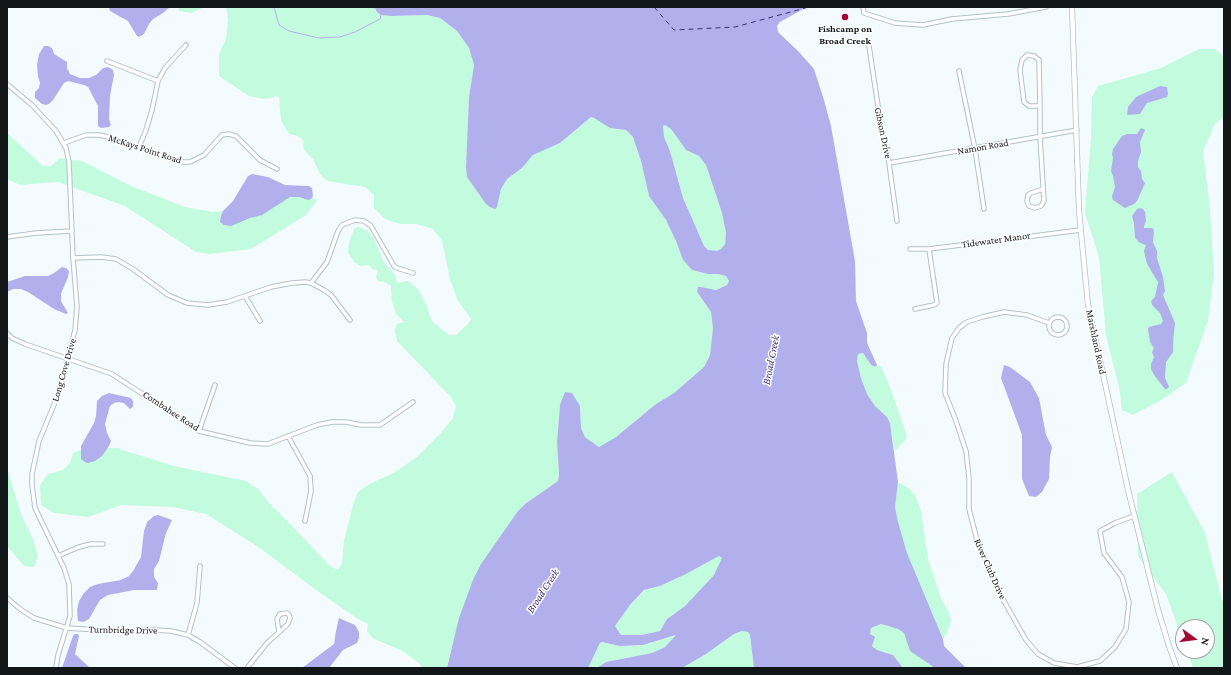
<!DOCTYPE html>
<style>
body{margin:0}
#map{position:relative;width:1231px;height:675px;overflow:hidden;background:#f4fbfe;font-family:"Crimson Pro",serif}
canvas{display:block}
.frame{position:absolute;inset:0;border:8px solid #111719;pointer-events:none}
.north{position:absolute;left:1175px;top:619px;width:40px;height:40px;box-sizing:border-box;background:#fff;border:1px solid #a0a2a3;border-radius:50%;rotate:104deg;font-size:11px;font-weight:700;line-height:16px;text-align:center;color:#111719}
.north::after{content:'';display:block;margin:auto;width:14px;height:18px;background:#a30632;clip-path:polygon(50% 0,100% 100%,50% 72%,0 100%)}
</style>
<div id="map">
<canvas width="1231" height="675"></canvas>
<div class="frame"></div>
<div class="north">N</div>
</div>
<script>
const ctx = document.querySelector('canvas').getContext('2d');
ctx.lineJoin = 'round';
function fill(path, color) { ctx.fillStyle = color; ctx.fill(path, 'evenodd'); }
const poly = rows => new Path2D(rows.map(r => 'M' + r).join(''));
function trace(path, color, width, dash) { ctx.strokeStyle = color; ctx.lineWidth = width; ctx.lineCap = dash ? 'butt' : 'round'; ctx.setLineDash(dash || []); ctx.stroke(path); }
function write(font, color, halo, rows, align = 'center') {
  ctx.font = font + ' "Crimson Pro",serif'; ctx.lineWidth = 3; ctx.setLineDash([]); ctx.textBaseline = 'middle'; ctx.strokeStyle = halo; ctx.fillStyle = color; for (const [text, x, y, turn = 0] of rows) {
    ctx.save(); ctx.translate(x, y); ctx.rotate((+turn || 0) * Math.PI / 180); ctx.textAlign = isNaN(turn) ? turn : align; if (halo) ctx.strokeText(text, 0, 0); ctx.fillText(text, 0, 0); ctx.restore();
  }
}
const green = poly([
 [178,7,204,7,191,13,179,11],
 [226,7,374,7,377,12,381,15,391,16,427,15,440,18,457,31,469,48,474,65,469,97,466,167,497,207,501,189,507,179,522,168,533,155,560,143,591,117,594,118,610,128,626,130,633,137,641,161,649,196,666,220,676,241,683,260,692,270,708,274,718,274,726,276,729,281,727,285,716,290,701,287,698,288,697,293,711,312,713,328,710,355,704,367,674,393,656,404,616,437,599,447,585,437,581,428,580,406,560,405,557,442,559,474,558,481,525,504,518,511,451,650,447,668,422,668,419,663,401,650,374,639,367,632,368,624,358,619,323,595,257,546,206,514,173,507,121,505,88,517,54,513,41,505,40,485,48,474,63,470,70,463,73,453,86,448,116,448,174,466,246,481,258,489,270,504,295,529,329,565,338,570,342,563,344,540,354,502,358,492,371,483,394,473,418,456,439,435,453,418,456,406,450,396,397,341,395,330,397,324,404,322,396,314,392,302,391,286,385,282,378,281,376,277,378,271,372,269,369,265,361,266,354,262,348,253,349,242,354,229,358,227,368,231,374,239,384,262,395,275,397,283,408,281,418,289,426,304,432,321,449,335,456,335,468,324,471,319,457,299,450,279,442,241,433,229,416,224,400,224,385,219,374,208,374,195,365,187,327,181,320,174,313,159,304,150,303,140,298,136,289,134,281,121,279,97,275,96,272,98,264,99,249,96,219,76,219,54,226,39,228,20],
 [1199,49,1215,49,1224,56,1224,117,1215,124,1203,151,1210,209,1214,273,1208,321,1186,383,1163,399,1133,415,1122,410,1119,387,1106,336,1099,257,1085,213,1091,137,1092,97,1098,86,1161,68],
 [665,125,671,129,686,150,699,156,706,165,722,213,726,233,725,244,721,249,717,252,708,250,704,246,698,232,683,198,670,151,664,136,663,126],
 [7,133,43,166,51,166,60,158,82,161,131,186,185,207,212,212,237,210,301,192,317,200,306,215,251,249,210,254,196,252,125,206,58,182,20,185,7,179],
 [863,353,871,365,875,367,877,365,881,366,890,387,907,436,906,439,895,451,890,423,887,417,875,406,867,394,861,378,857,361,858,354],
 [7,467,21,514,33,539,38,556,34,567,24,566,7,546],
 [1172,472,1205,533,1224,607,1224,668,1193,668,1187,651,1207,651,1207,627,1183,627,1183,641,1166,594,1138,556,1137,494],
 [898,482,910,489,916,497,921,511,928,559,941,598,949,613,951,621,947,633,943,639,907,553,898,522,895,507],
 [719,556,723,557,714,575,685,606,667,619,660,631,641,635,621,635,615,626,630,605,645,590,660,586,686,574],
 [881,624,898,629,904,633,911,651,935,668,903,668,893,655,877,650,872,645,870,634,871,628],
 [742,631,748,632,750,635,754,668,682,668,706,654,734,634],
 [677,635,665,647,652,653,606,662,597,668,588,668,600,643,602,642,620,646,643,645]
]);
const water = poly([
 [109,7,170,7,163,13,153,19,149,24,144,34,139,37,137,36,128,21,110,11],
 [374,7,807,7,780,22,777,26,778,32,799,52,814,69,824,100,831,126,855,261,856,301,867,333,867,343,877,365,875,367,871,365,863,353,858,354,857,361,861,378,867,394,875,406,887,417,890,423,898,482,895,507,898,522,907,553,943,639,944,646,966,668,935,668,910,651,904,633,898,629,881,624,871,628,870,634,875,637,872,646,877,650,893,655,903,668,754,668,750,635,748,632,742,631,734,634,706,654,682,668,597,668,606,662,652,653,665,647,676,635,643,645,620,646,602,642,600,643,588,668,447,668,459,618,473,580,481,564,518,511,525,504,558,481,559,474,557,442,560,405,565,392,572,393,580,406,581,428,585,437,599,447,616,437,656,404,674,393,704,367,710,355,713,328,711,312,697,292,698,287,701,287,716,290,727,285,729,281,726,276,718,274,708,274,692,270,683,260,676,241,666,220,649,196,641,161,633,137,626,130,610,128,594,118,591,117,560,143,533,155,522,168,507,179,501,189,497,207,495,209,490,207,486,204,467,177,466,167,469,97,474,65,469,48,457,31,440,18,427,15,391,16,381,15,377,12],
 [665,125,671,129,686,150,699,156,706,165,722,213,726,233,725,244,721,249,717,251,708,250,704,246,698,232,683,198,670,151,664,137,663,126],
 [719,556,722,558,714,575,685,606,667,619,660,631,641,635,621,635,615,626,630,605,644,590,660,586,686,574],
 [44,46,48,46,52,48,54,54,67,62,67,68,70,74,80,78,89,78,96,75,103,68,108,67,113,70,114,75,110,96,109,119,111,125,109,127,101,128,98,126,98,106,88,87,84,85,68,81,64,83,53,100,49,104,46,105,42,104,35,98,35,92,39,88,40,83,38,76,37,65,39,54],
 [1160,86,1167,87,1168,94,1167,97,1147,103,1140,114,1127,115,1128,107,1136,97],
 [1141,128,1145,130,1140,142,1141,152,1138,161,1138,167,1141,171,1142,179,1145,183,1137,201,1134,204,1125,208,1113,200,1112,196,1115,187,1113,176,1111,171,1113,158,1112,154,1113,149,1122,136,1127,134,1137,134],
 [252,174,268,177,285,185,309,186,312,188,313,196,311,199,308,200,299,197,290,197,262,215,250,218,231,226,224,225,220,222,221,216,223,211,233,201,248,176],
 [1140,208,1143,209,1145,212,1146,221,1144,226,1144,228,1152,228,1154,230,1153,242,1157,251,1157,258,1163,277,1165,291,1163,295,1175,323,1173,342,1173,352,1166,362,1165,378,1169,387,1167,389,1165,389,1154,375,1151,369,1151,364,1154,357,1152,352,1154,348,1150,342,1148,329,1149,327,1161,324,1163,321,1160,313,1152,305,1151,301,1155,297,1158,282,1147,264,1144,251,1146,245,1140,243,1135,238,1134,223,1132,216,1137,209],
 [62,267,66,268,69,271,68,277,61,294,61,301,68,313,66,314,54,309,28,292,21,289,13,289,7,292,7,282,25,276,48,276,54,273],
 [1004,365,1010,367,1030,382,1039,398,1046,435,1052,447,1050,457,1049,479,1042,492,1036,497,1029,496,1022,479,1022,435,1001,378],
 [109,393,131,398,133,401,133,407,130,409,124,403,118,402,114,403,110,406,105,424,107,433,111,441,109,446,102,456,95,461,88,463,85,462,81,459,81,446,94,423,96,416,97,401,102,396],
 [158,515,172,520,166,533,159,561,154,569,154,577,158,583,157,590,134,590,108,595,100,600,89,619,83,622,78,621,77,610,79,601,84,593,90,587,98,584,121,580,129,576,133,571,141,557,144,531,147,522,154,516],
 [339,618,355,625,359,632,359,638,357,643,343,650,329,668,302,668,334,644,336,631],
 [75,634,78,634,79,636,75,654,90,668,62,668,73,636]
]);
const stream = poly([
 [274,7,279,25,289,31,319,38,340,37,355,32,380,19,381,15]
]);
const ferry = poly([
 [654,7,674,30,735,27,809,7]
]);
const minor = poly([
 [863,7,864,13,895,23,923,25,952,19,1008,14,1046,7],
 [869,46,881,126,889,163,897,221],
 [107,61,158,81],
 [959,71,975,149,984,209],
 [7,84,32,105,56,131,66,148,69,162,73,258,77,307,75,330,58,395,39,441,32,474,32,485,35,508,64,568,69,584,70,616,58,655,56,668],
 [1040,106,1029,106,1024,102,1020,70,1022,60,1027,55,1034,56,1039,60,1040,106,1040,137,1044,201,1041,206,1035,208,1029,206,1027,201,1028,195,1031,193,1043,189],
 [64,143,86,135,99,135,109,137,167,158,183,162,190,162,204,155,222,135,229,134,236,136,260,160,277,169],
 [139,147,146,130,152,110,158,81,165,68,186,45],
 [889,163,1077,130],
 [7,237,36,233,72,231],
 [910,249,929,249,1081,230],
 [73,258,101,257,116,259,133,269,168,295,187,303,208,305,227,302,271,287,292,283,305,282,311,283,324,290,331,295,350,320],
 [311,283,327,262,338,231,342,225,355,220,364,221,371,226,394,266,397,268,413,273],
 [245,296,260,321],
 [915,309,934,305,937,303,929,249],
 '1049 326a9 9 0 1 1 18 0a9 9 0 1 1-18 0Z',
 [1049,323,1027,315,1004,312,982,317,967,322,959,328,952,338,946,364,945,393,956,421,966,451,969,478,969,509,977,540,1000,594,1026,640,1038,654,1054,663,1077,667,1100,661,1115,647,1126,629,1129,602,1122,577,1104,553,1100,531,1115,523,1134,516],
 [8,334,12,338,25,344,112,374,199,431,250,443,268,444,317,425,332,422,346,422,361,425,380,425,413,402],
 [199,431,215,385],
 [288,436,310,476,311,491,305,521],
 [58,556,79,547,91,544,103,544],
 [7,598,20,609,34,618,67,628,113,631,154,630,171,631,188,635,200,642,235,668],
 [188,635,197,603,200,566],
 [247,668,267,643,288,624,290,618,289,615,287,613,280,614,277,619,279,632]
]);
const tertiary = poly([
 [1072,7,1079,211,1088,305,1129,494,1158,610,1169,646,1177,668]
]);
const markers = [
 [845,17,4,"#a30632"]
];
const poiNames = [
 ["Fishcamp on",845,29],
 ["Broad Creek",845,41]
];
const streetNames = [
 ["Gibson Drive",883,133,78],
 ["Namon Road",983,147,-10],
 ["McKays Point Road",145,149,18],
 ["Tidewater Manor",996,240,-8],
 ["Marshland Road",1096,342,78],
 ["Long Cove Drive",64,370,-74],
 ["Combahee Road",171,411,33],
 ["River Club Drive",990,569,66],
 ["Turnbridge Drive",123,630,1]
];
const waterNames = [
 ["Broad Creek",771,360,-79],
 ["Broad Creek",543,591,-57]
];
fill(green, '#c3fbde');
fill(water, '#b1b0ec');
trace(stream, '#b1b0ec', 1);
trace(ferry, '#3a3177', 1, [5, 4]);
trace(minor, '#b1c2c9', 5.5);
trace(tertiary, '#b1c2c9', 6);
trace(minor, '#fff', 3.5);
trace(tertiary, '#fff', 4.5);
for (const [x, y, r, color] of markers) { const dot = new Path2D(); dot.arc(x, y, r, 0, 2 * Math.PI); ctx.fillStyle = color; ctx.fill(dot); trace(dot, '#fff', 1.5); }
write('bold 10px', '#111719', '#fff', poiNames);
write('10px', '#111719', '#fff', streetNames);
write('italic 11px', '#3a3177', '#fff', waterNames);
</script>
